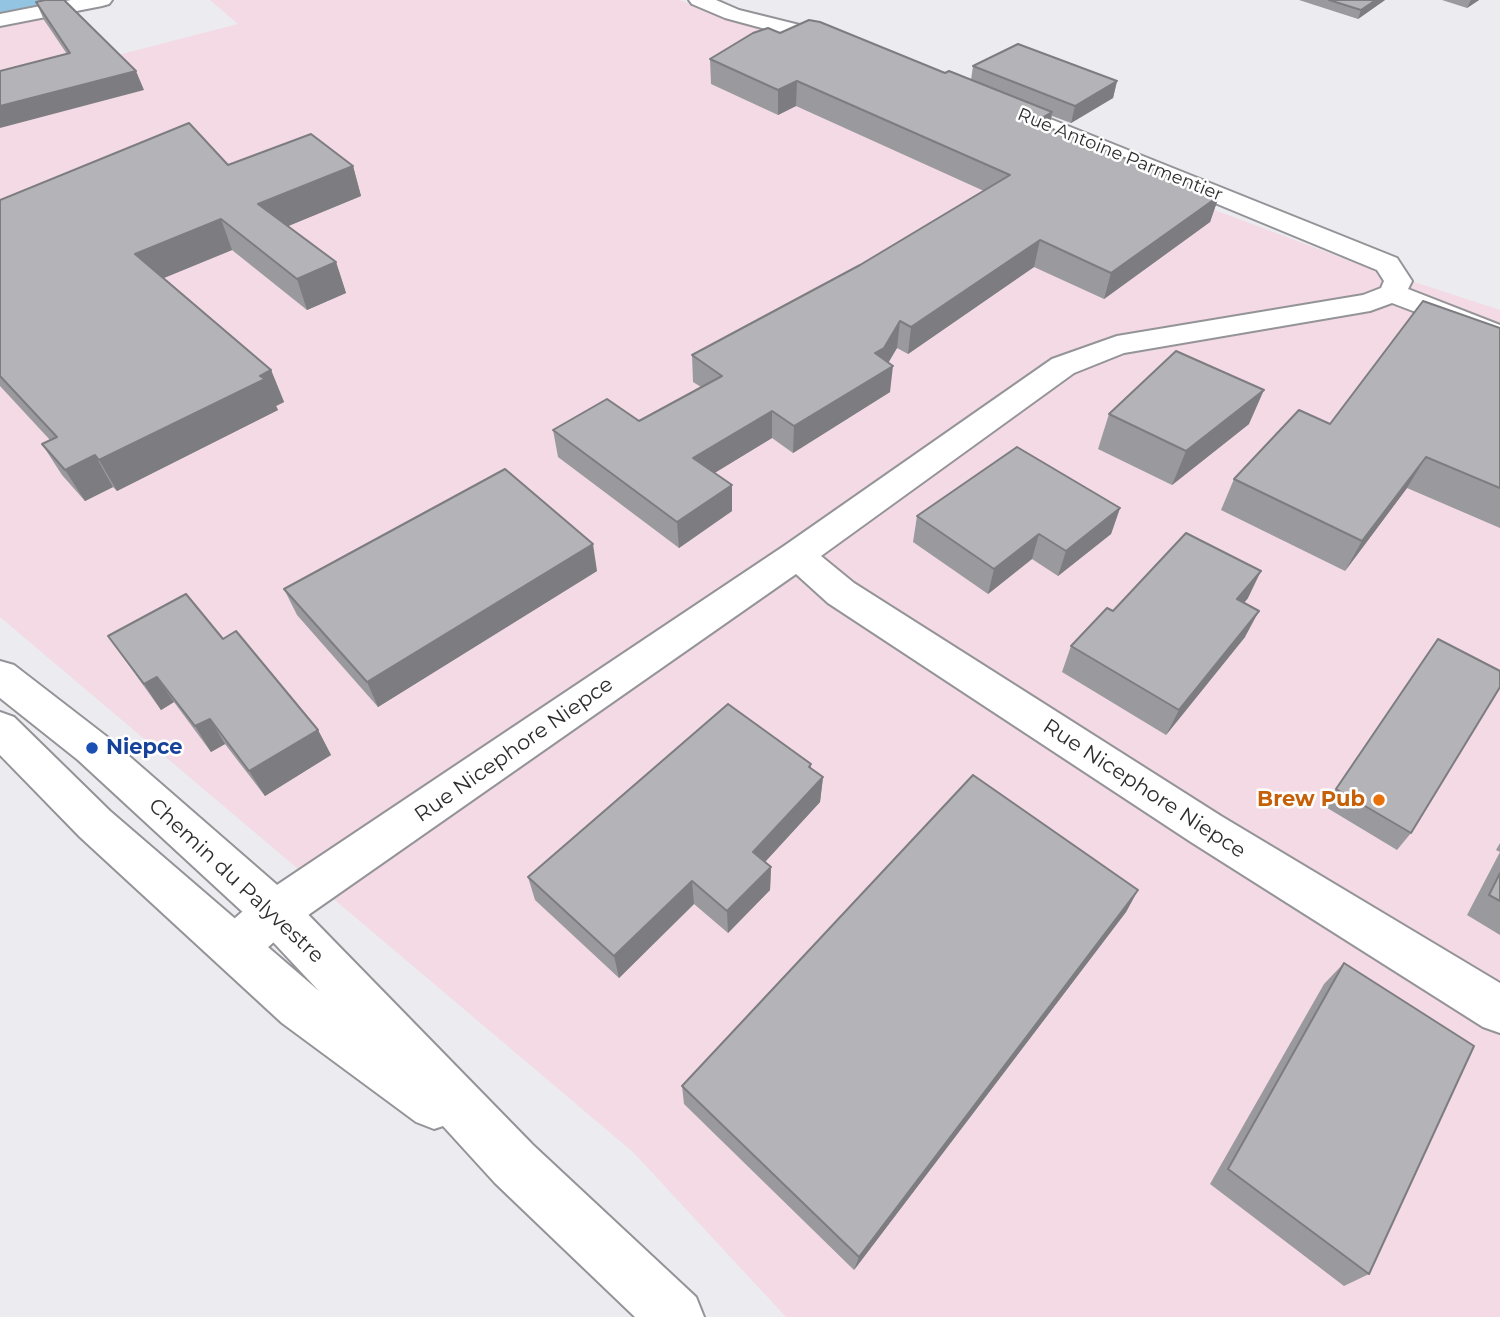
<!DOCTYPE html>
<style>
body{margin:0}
canvas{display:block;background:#ebebf0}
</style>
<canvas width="1500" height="1317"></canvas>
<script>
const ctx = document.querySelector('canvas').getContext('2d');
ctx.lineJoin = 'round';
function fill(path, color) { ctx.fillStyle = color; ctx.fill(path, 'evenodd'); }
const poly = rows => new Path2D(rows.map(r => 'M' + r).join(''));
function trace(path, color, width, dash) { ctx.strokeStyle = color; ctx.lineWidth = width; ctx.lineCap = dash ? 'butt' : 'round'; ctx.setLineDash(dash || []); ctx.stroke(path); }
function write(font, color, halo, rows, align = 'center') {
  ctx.font = font + ' Montserrat,sans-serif'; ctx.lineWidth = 5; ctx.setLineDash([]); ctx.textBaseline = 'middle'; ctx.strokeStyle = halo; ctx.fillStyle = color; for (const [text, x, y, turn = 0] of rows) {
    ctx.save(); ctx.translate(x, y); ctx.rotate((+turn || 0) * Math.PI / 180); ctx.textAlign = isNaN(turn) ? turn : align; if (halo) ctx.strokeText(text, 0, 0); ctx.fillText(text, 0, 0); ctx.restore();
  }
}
const industrial = poly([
 [210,0,679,0,890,68,1180,197,1353,262,1500,310,1500,1317,786,1317,633,1152,0,617,0,27,59,11,118,55,238,24]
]);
const river = poly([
 [0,0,66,0,60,9,0,21,0,0]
]);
const minor = poly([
 [71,0,112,0,109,4,102,6,0,26,0,14,71,0],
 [689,0,716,0,739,10,848,37,851,42,848,47,832,47,725,18,692,4,689,0],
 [1003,100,1397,258,1412,281,1408,289,1500,325,1500,344,1392,303,1370,311,1124,353,1074,373,821,556,854,583,1221,816,1500,983,1500,1033,1483,1027,1191,842,828,603,796,574,291,927,250,963,234,970,218,963,211,948,218,933,259,897,784,546,1052,359,1117,336,1363,295,1381,288,1384,281,1377,270,995,112,991,107,995,102,1003,100]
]);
const tertiary = poly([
 [0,661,14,665,106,736,291,897,533,1145,696,1297,704,1317,635,1317,495,1183,443,1126,434,1129,416,1122,282,1023,80,837,0,755,0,712,14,717,110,811,319,991,259,927,78,760,0,698,0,661]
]);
const wall = poly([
 [1299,0,1385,0,1358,19],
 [1442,0,1479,0,1467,8],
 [36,2,144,90,67,54,44,20],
 [780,33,971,80,973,66,1117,81,1113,98,1071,123,1052,116,1049,128,1219,196,1210,222,1104,299,1034,267,908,354,897,348,888,362,890,392,793,453,772,438,714,473,732,485,732,511,679,548,558,457,553,430,639,421,701,387,693,382,692,355,860,265,984,191,796,106,778,115,711,84,710,59],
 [353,166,361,196,288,226,336,262,346,293,307,310,232,250,164,278,271,370,284,402,276,406,278,410,117,491,113,487,85,501,62,475,42,444,50,440,0,386,0,200],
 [1500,328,1500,528,1407,488,1345,571,1221,510,1234,479,1330,424],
 [1109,414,1249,424,1172,485,1098,449],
 [1120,508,1111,534,1058,576,1032,559,988,594,913,542,917,516],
 [597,571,378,707,297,615,284,589],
 [1248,598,1244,603,1245,637,1166,735,1062,672,1071,646,1113,611],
 [108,636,223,639,318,730,331,755,265,796,225,744,211,752,174,702,161,710],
 [1438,639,1411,833,1397,850,1324,806],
 [811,764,811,768,823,777,820,802,765,862,771,867,770,890,728,933,694,904,619,978,535,900,528,877],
 [1500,843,1500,852,1496,850],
 [1500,852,1500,935,1467,915],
 [1138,890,1126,912,854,1270,684,1104,682,1086],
 [1344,963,1369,1274,1344,1286,1210,1184,1324,984]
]);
const shadedWall = poly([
 [1376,0,1385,0,1358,19,1361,10],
 [1471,0,1479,0,1467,8],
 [136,71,144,90,0,128,0,106],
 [797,81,796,106,778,115,778,90],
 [1117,81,1113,98,1071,123,1075,106],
 [1052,112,1047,137,1035,122],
 [353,166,361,196,269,234,258,204],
 [1219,196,1210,222,1104,299,1111,273],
 [221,219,232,250,149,284,135,254],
 [1040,240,1034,267,908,354,911,327],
 [336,262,346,293,307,310,297,279],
 [900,321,897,348,883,372,893,366,890,392,793,453,794,426],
 [271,370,284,402,276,406,278,410,117,491,99,460],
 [1264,390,1249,424,1172,485,1186,451],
 [772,411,772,438,695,485,693,458],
 [95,455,113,487,85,501,65,470],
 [1426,457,1407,488,1345,571,1362,541],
 [732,485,732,511,679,548,677,522],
 [1120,508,1111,534,1058,576,1066,551],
 [1039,534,1032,559,988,594,994,569],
 [593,544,597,571,378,707,367,682],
 [1261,571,1248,598,1224,626,1237,599],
 [1259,611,1245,637,1166,735,1179,710],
 [157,677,174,702,161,710,144,684],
 [210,719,225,744,211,752,195,726],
 [318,730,331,755,265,796,249,771],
 [823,777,820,802,753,875,753,852],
 [771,867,770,890,728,933,727,911],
 [692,881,694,904,619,978,614,956],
 [1138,890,1126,912,854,1270,859,1257]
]);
const building = poly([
 [45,0,64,0,136,71,0,106,0,71,70,53,36,2,45,0],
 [1329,0,1376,0,1361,10,1329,0],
 [809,20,820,22,945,73,949,71,1052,112,1035,122,1219,196,1111,273,1040,240,911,327,900,321,884,348,875,353,893,366,794,426,772,411,693,458,732,485,677,522,553,430,607,399,639,421,722,376,692,355,860,265,1010,175,797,81,778,90,710,59,753,33,768,28,780,33,809,20],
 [1018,44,1117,81,1075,106,973,66,1018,44],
 [189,123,228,165,311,134,353,166,258,204,336,262,297,279,221,219,135,254,271,370,260,376,265,379,99,460,95,455,65,470,42,444,57,437,0,376,0,200,189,123],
 [1423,301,1500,328,1500,488,1426,457,1362,541,1234,479,1299,410,1330,424,1423,301],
 [1176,351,1264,390,1186,451,1109,414,1176,351],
 [1017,447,1120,508,1066,551,1039,534,994,569,917,516,1017,447],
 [505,469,593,544,367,682,284,589,505,469],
 [1186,533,1261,571,1237,599,1259,611,1179,710,1071,646,1107,608,1113,611,1186,533],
 [186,594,223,639,236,631,318,730,249,771,210,719,195,726,157,677,144,684,108,636,186,594],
 [1438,639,1500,671,1500,687,1411,833,1336,789,1438,639],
 [728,704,811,764,809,767,823,777,753,852,771,867,727,911,692,881,614,956,528,877,728,704],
 [973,775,1138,890,859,1257,682,1086,973,775],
 [1500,873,1500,901,1489,895,1500,873],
 [1344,963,1474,1046,1369,1274,1228,1169,1344,963]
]);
const markers = [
 [92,748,7,"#1a4fb4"],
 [1379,800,7,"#e8710a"]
];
const farStreetnames = [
 ["Rue Antoine Parmentier",1120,155,22]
];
const transitNames = [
 ["Niepce",106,748]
];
const streetNames = [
 ["Rue Nicephore Niepce",514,750,-35],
 ["Rue Nicephore Niepce",1144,789,33],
 ["Chemin du Palyvestre",236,881,43]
];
const foodNames = [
 ["Brew Pub",1365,800]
];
fill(industrial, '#f3dae4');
fill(river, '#93c5e2');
trace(minor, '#949498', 4);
trace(tertiary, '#949498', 4);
fill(minor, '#fff');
fill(tertiary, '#fff');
fill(wall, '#9a9a9e');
fill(shadedWall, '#7d7d81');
fill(building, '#b3b3b8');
trace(building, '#7d7d81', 2);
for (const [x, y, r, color] of markers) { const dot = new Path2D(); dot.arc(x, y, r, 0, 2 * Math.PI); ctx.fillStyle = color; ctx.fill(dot); trace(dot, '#fff', 2.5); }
write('18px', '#2d2d2f', '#fff', farStreetnames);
write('bold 21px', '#164399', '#fff', transitNames, 'left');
write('21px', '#2d2d2f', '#fff', streetNames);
write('bold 21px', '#c56008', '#fff', foodNames, 'right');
</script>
